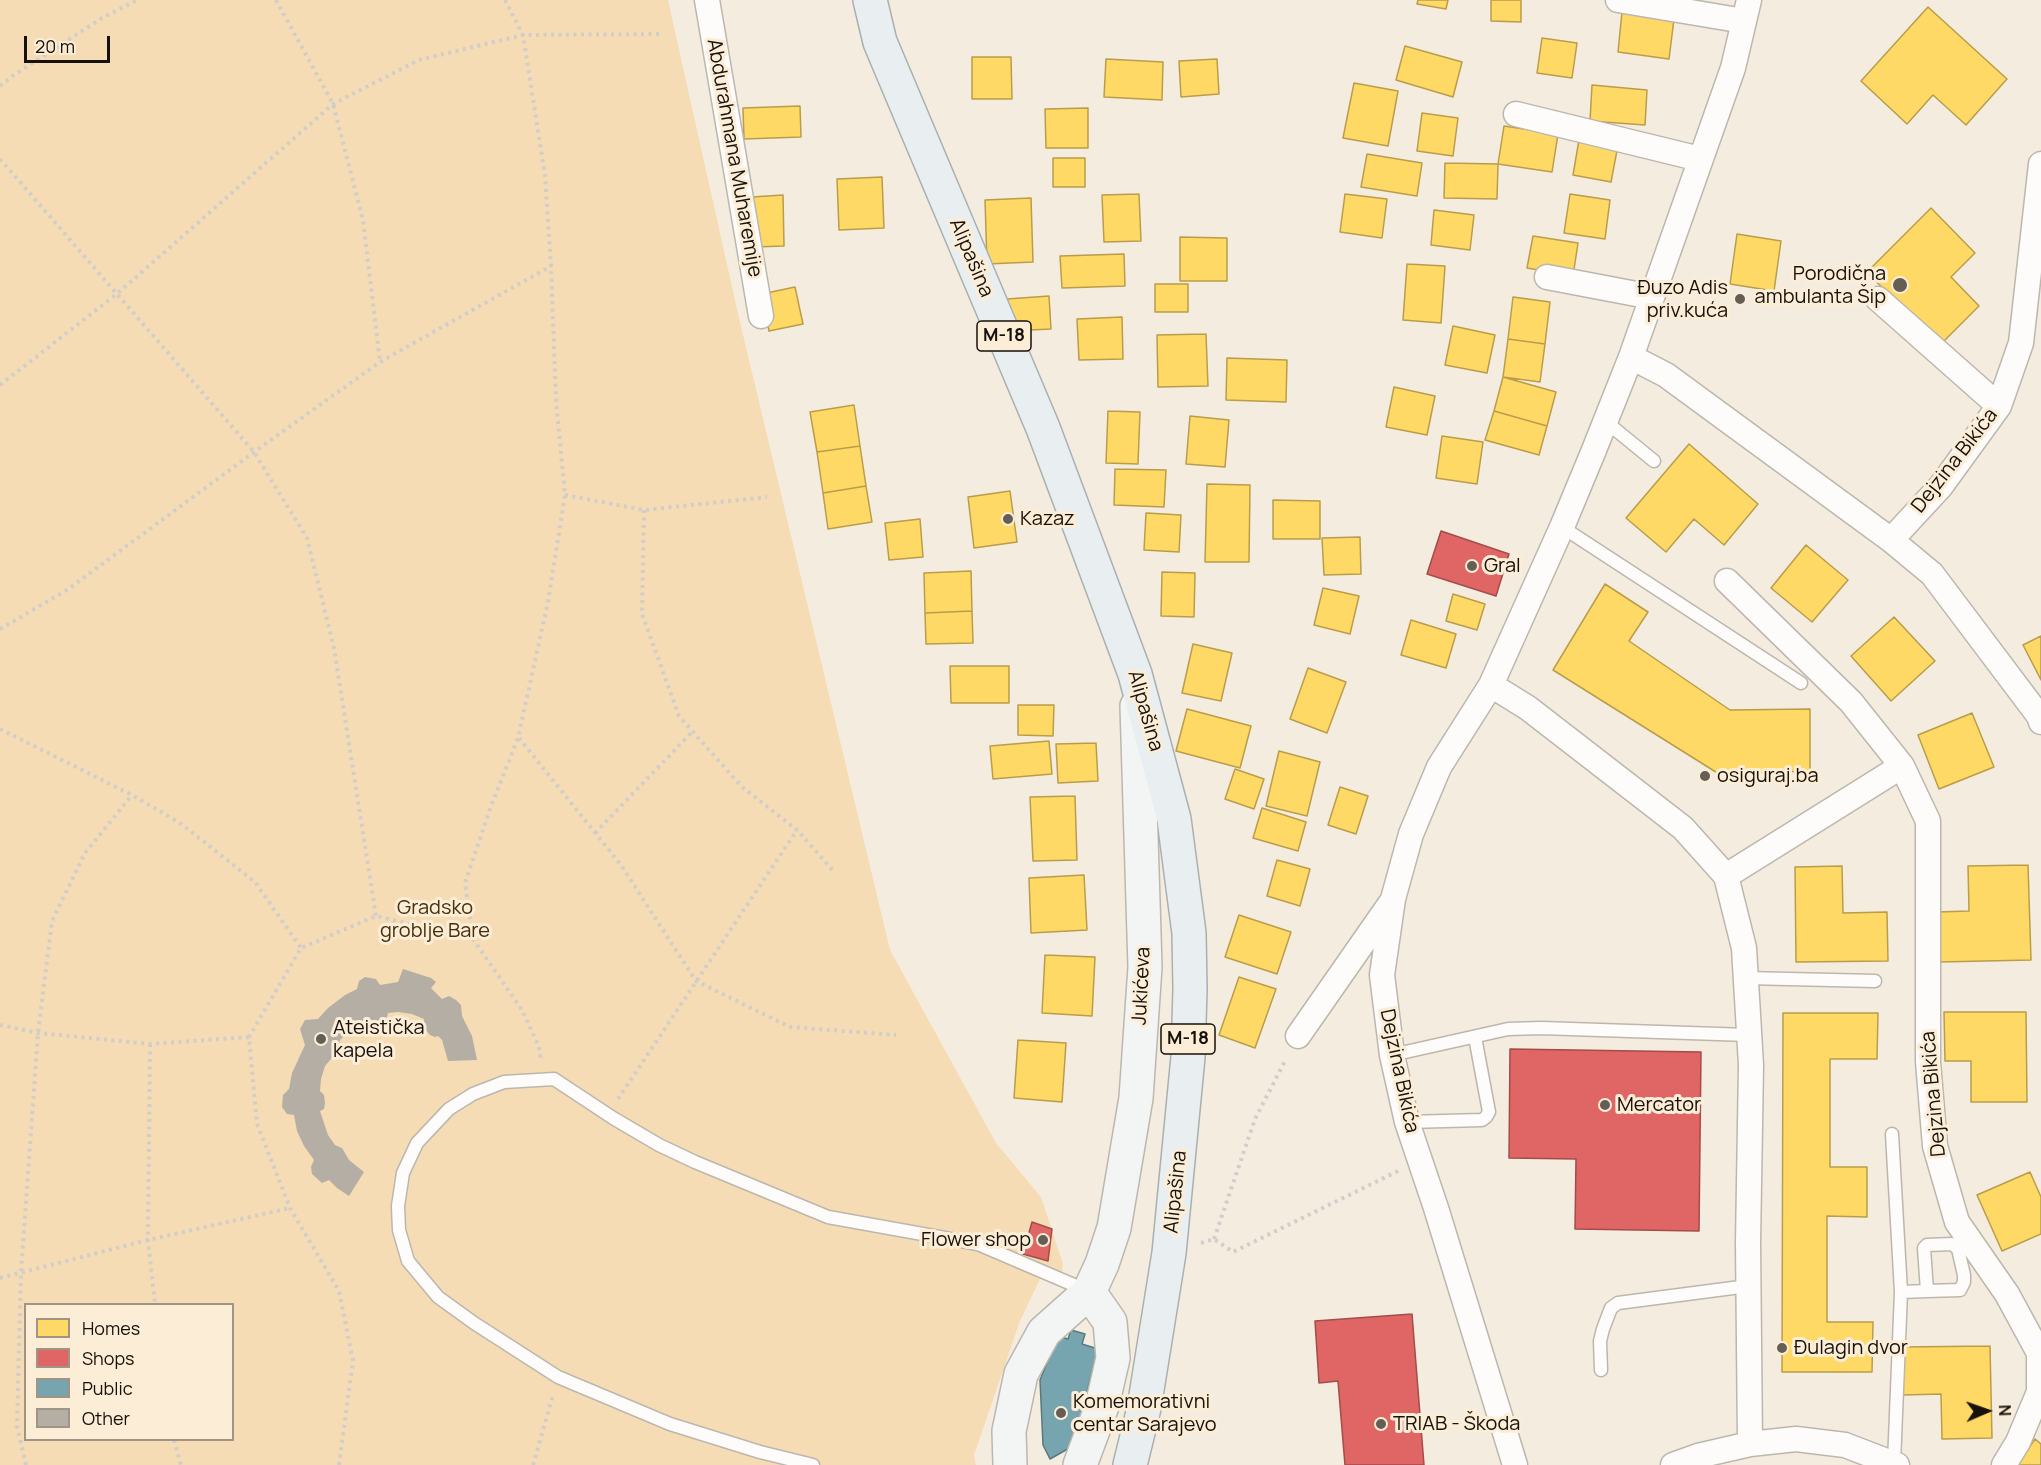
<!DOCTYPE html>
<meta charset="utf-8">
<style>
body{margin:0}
#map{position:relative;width:2041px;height:1465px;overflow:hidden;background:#f4ecdf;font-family:Manrope,sans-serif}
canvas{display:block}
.legend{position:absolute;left:24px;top:1303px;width:210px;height:138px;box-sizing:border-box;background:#fcedd7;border:2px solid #a09585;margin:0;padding:8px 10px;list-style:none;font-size:18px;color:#16110a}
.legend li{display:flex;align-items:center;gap:12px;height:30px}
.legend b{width:30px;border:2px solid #a09585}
.north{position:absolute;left:1957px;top:1381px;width:60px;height:60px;-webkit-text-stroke:4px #fcedd7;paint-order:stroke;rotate:88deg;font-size:16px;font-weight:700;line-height:24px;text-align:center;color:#16110a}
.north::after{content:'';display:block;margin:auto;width:21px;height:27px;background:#16110a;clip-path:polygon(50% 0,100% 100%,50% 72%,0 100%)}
.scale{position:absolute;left:24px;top:36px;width:86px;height:27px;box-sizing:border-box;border:3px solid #16110a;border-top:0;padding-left:8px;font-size:18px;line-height:21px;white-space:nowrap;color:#16110a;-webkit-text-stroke:4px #fcedd7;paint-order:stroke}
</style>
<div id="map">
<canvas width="2041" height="1465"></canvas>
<ul class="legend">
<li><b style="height:16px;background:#ffd966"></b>Homes</li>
<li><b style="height:16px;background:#e06666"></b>Shops</li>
<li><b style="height:16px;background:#76a5af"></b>Public</li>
<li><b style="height:16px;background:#b5aea5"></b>Other</li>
</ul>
<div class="north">N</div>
<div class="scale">20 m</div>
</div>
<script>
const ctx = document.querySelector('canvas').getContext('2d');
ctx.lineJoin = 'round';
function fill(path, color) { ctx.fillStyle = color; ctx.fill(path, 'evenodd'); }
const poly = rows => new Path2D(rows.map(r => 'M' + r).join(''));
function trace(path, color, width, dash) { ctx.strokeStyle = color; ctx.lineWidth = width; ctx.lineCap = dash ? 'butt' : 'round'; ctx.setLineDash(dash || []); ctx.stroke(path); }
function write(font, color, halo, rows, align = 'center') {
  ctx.font = font + ' Manrope,sans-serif'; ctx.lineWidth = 6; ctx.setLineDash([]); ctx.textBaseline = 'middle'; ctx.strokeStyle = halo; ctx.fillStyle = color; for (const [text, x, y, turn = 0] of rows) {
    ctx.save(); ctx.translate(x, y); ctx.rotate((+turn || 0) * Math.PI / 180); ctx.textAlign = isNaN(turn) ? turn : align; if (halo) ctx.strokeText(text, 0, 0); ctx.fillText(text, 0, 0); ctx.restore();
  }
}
const green = poly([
 [0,0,668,0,739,318,890,950,996,1143,1041,1197,1063,1264,1060,1284,1040,1279,1020,1321,974,1455,976,1465,0,1465],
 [26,1304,232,1304,232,1440,26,1440]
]);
const homes = poly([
 [1418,0,1448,0,1446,9,1417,4,1418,0],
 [1491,0,1521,0,1521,22,1491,21,1491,0],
 [1928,7,2007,79,1966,125,1933,95,1907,124,1861,81,1928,7],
 [1622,12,1674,19,1669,59,1618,52,1622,12],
 [1542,38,1577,43,1572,78,1537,73,1542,38],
 [1405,46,1462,62,1453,97,1396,80,1405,46],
 [972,57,1011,57,1012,99,972,99,972,57],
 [1106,59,1163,62,1162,100,1104,97,1106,59],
 [1217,59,1219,94,1181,97,1179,61,1217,59],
 [1354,83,1398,91,1388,146,1343,138,1354,83],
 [1592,85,1647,90,1645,125,1590,121,1592,85],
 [800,106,801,137,744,139,743,108,800,106],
 [1088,108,1088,148,1046,148,1045,109,1088,108],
 [1422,113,1458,118,1453,156,1417,151,1422,113],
 [1504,126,1558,134,1552,172,1498,164,1504,126],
 [1580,134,1619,140,1611,182,1573,175,1580,134],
 [1367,154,1422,163,1417,196,1361,187,1367,154],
 [1053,158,1085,158,1085,187,1053,187,1053,158],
 [1445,163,1498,164,1497,199,1444,198,1445,163],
 [882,177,884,228,839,230,837,179,882,177],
 [1139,194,1141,241,1104,242,1102,195,1139,194],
 [1345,194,1387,199,1382,238,1340,232,1345,194],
 [1570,194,1610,200,1605,239,1564,233,1570,194],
 [783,195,784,246,754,247,752,197,783,195],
 [1031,198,1033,262,987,264,985,200,1031,198],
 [1931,208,1975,253,1951,277,1979,306,1939,346,1867,272,1931,208],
 [1434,210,1474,215,1470,250,1431,245,1434,210],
 [1737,234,1781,241,1774,291,1730,284,1737,234],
 [1533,236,1578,243,1573,276,1527,268,1533,236],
 [1180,237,1227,238,1227,281,1180,281,1180,237],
 [1124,254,1125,286,1062,288,1060,256,1124,254],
 [1407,264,1445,266,1441,323,1403,320,1407,264],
 [1155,284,1188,284,1188,312,1155,312,1155,284],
 [795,287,803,324,769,331,762,294,795,287],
 [1049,296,1051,329,1009,331,1007,299,1049,296],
 [1513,297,1550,302,1545,344,1508,339,1513,297],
 [1122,317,1123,359,1079,360,1077,319,1122,317],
 [1453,326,1495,335,1487,373,1445,365,1453,326],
 [1206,334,1208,386,1158,387,1157,335,1206,334],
 [1508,339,1545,344,1540,382,1503,377,1508,339],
 [1227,358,1287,360,1286,402,1226,400,1227,358],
 [1503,377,1556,392,1547,426,1494,411,1503,377],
 [1394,387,1435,396,1427,435,1386,427,1394,387],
 [854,405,860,446,817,452,810,412,854,405],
 [1108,411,1140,412,1138,464,1106,463,1108,411],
 [1494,411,1547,426,1539,455,1485,440,1494,411],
 [1190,416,1229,420,1225,467,1186,464,1190,416],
 [1442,436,1483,442,1477,484,1436,478,1442,436],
 [1689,444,1758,504,1724,545,1694,519,1666,552,1626,518,1689,444],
 [860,446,866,486,823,493,817,452,860,446],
 [1115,469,1166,470,1164,507,1114,505,1115,469],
 [1207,484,1250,485,1249,562,1205,562,1207,484],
 [866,486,872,522,828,529,823,493,866,486],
 [1010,491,1017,542,974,548,968,497,1010,491],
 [1273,500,1320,501,1320,539,1273,539,1273,500],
 [1146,513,1181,515,1179,552,1144,550,1146,513],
 [920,519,923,557,889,560,885,523,920,519],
 [1360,537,1361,574,1324,575,1322,538,1360,537],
 [1806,545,1848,580,1812,622,1771,588,1806,545],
 [971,571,972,611,925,613,924,573,971,571],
 [1162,572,1195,573,1194,617,1161,616,1162,572],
 [1605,584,1648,612,1629,641,1730,710,1810,709,1810,771,1719,774,1553,670,1605,584],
 [1323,588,1359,596,1350,634,1314,625,1323,588],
 [1453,594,1485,604,1477,630,1446,621,1453,594],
 [972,611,973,643,926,644,925,613,972,611],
 [1894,617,1935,661,1891,701,1851,656,1894,617],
 [1411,620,1456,634,1446,668,1401,655,1411,620],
 [2041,636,2041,680,2023,645,2041,636],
 [1193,644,1232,653,1221,701,1182,693,1193,644],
 [950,666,1009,666,1009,703,951,703,950,666],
 [1308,668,1346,682,1327,733,1290,719,1308,668],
 [1018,705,1054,705,1053,736,1018,735,1018,705],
 [1187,709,1251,726,1240,768,1176,751,1187,709],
 [1972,713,1994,767,1939,789,1918,735,1972,713],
 [1049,741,1052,774,993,779,990,746,1049,741],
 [1096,743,1098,781,1058,783,1056,744,1096,743],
 [1279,751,1320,762,1307,816,1266,806,1279,751],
 [1235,769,1264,779,1254,809,1225,799,1235,769],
 [1340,787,1368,796,1356,834,1328,825,1340,787],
 [1075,796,1077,860,1033,861,1030,797,1075,796],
 [1262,808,1306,822,1298,851,1253,838,1262,808],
 [1277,860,1310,869,1300,906,1267,896,1277,860],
 [2028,865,2031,960,1939,962,1937,912,1969,911,1968,866,2028,865],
 [1842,866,1843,913,1887,912,1888,961,1796,962,1795,867,1842,866],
 [1084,875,1087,930,1031,933,1029,878,1084,875],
 [1239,915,1291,932,1277,974,1225,957,1239,915],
 [1045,955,1095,957,1092,1016,1042,1013,1045,955],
 [1239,977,1276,989,1255,1048,1219,1035,1239,977],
 [1944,1012,2026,1012,2027,1102,1971,1102,1971,1061,1945,1061,1944,1012],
 [1783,1013,1878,1013,1877,1059,1830,1059,1830,1167,1867,1167,1867,1217,1827,1216,1827,1322,1873,1322,1872,1372,1782,1372,1783,1013],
 [1018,1040,1066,1043,1062,1102,1014,1098,1018,1040],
 [2030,1172,2041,1197,2041,1234,2002,1251,1977,1195,2030,1172],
 [1990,1346,1992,1438,1942,1439,1941,1394,1903,1395,1903,1347,1990,1346],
 [2035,1439,2041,1444,2041,1465,2017,1465,2035,1439]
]);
const shops = poly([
 [1441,531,1509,554,1496,596,1427,574,1441,531],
 [1510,1049,1701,1052,1699,1231,1575,1229,1576,1159,1509,1158,1510,1049],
 [1032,1222,1052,1229,1048,1261,1023,1254,1032,1222],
 [1412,1314,1424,1465,1345,1465,1338,1381,1319,1383,1315,1321,1412,1314]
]);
const public = poly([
 [1071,1330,1085,1334,1082,1344,1098,1349,1073,1446,1050,1459,1043,1445,1040,1380,1058,1336,1068,1339,1071,1330]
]);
const building = poly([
 [403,969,431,978,436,982,431,988,442,999,449,996,456,1000,461,1005,462,1016,472,1036,477,1060,448,1061,442,1040,438,1036,435,1037,430,1035,424,1028,424,1019,412,1014,398,1012,388,1013,387,1017,382,1021,375,1021,369,1019,349,1031,340,1040,337,1052,325,1066,321,1079,320,1091,324,1095,325,1103,324,1109,320,1111,328,1135,335,1145,342,1148,349,1160,364,1172,349,1196,337,1188,329,1180,322,1183,312,1174,311,1167,314,1160,304,1146,297,1131,294,1115,287,1114,282,1107,283,1095,289,1089,292,1073,305,1045,300,1029,305,1020,318,1019,328,1008,345,995,357,989,359,981,365,977,376,979,380,985,398,982]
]);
const path = poly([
 [276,0,333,104,363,220,380,362],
 [505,0,523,35,545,175,551,266,556,400,565,495,548,602,518,738,491,806,465,883,473,939,522,1010,539,1047,541,1060],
 [0,86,11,77,102,18,137,0],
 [0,159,254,452,307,538,334,648,376,916],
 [0,385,118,293,333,104,419,60,523,35,662,34],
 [565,495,644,510,767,497],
 [644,510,642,614,679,716,742,787,797,830,835,873],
 [0,629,67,590,254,452,380,362,551,266],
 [0,729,132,795,180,823,255,882,301,948],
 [519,738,621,865,696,981,790,1027,896,1035],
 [595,833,693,731],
 [0,1025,38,1033,150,1044,249,1037],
 [150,1044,148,1240,155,1304],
 [618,1099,797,830],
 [1214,1239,1255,1119,1286,1059],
 [1201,1243,1214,1239,1233,1252,1398,1171],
 [0,1278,148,1240,290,1208],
 [174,1440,181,1465],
 [26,1465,17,1426,21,1273,38,1033,52,921,85,853,132,795],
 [339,1465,353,1361,339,1291,290,1208,257,1124,249,1037,301,948,376,916,472,939],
 [533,1465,553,1395]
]);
const lane = poly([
 [1605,421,1654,461],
 [1562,527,1801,683],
 [1745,978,1875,981],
 [1392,1055,1508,1029,1541,1028,1748,1035],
 [1407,1122,1482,1120,1486,1117,1489,1112,1475,1037],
 [1892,1134,1901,1292,1894,1463],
 [1901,1292,1927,1291,1960,1290,1964,1282,1964,1275,1958,1249,1952,1244,1927,1245,1924,1248,1927,1291],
 [1601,1370,1600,1341,1603,1329,1611,1308,1618,1303,1748,1286],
 [813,1465,760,1452,670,1424,558,1377,474,1323,438,1297,408,1261,399,1230,398,1206,403,1173,417,1143,449,1109,473,1094,504,1082,554,1079,613,1118,659,1145,695,1162,828,1217,978,1244,1088,1291]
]);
const street = poly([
 [707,0,761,316],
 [1618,0,1744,21],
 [1516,114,1700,159],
 [1547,277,1652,297],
 [1878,299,1999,406],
 [1631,357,1666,375,1891,540,1932,574,2039,716,2041,722],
 [1891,540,1941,486,1999,406,2021,343,2041,164],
 [1491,685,1528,708,1683,828,1726,876,1744,948,1751,1065,1748,1243,1750,1444],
 [1902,766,1928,821,1928,1062,1935,1146,1957,1222,2007,1294,2039,1353,2039,1392,2018,1442,2004,1465],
 [1726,876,1902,766,1851,702,1727,581],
 [1298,1036,1390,904],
 [1515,1465,1436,1208,1407,1122,1392,1055,1382,975,1393,899,1411,834,1439,767,1491,685,1562,527,1594,450,1631,357,1733,68,1749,0],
 [1673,1465,1698,1456,1750,1444,1796,1439,1845,1445,1897,1465]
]);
const secondary = poly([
 [1010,1465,1009,1431,1021,1374,1044,1332,1089,1292,1102,1264,1114,1228,1136,1098,1145,967,1137,706],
 [1080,1465,1102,1406,1113,1358,1110,1322,1089,1292]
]);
const primary = poly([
 [870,0,880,42,1043,428,1135,674,1174,819,1189,933,1190,989,1188,1057,1169,1253,1144,1408,1130,1465]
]);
const markers = [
 [1900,285,8,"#645e55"],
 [1740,299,6,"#645e55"],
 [1008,519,6,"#645e55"],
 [1472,566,6,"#645e55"],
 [1705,776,6,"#645e55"],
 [321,1039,6,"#645e55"],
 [1605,1105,6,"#645e55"],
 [1043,1240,6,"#645e55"],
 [1782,1348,6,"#645e55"],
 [1061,1413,6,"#645e55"],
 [1381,1424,6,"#645e55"]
];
const shields = [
 [1004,336,54],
 [1188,1039,54]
];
const shieldNames = [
 ["M-18",1004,336],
 ["M-18",1188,1039]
];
const streetNames = [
 ["Abdurahmana Muharemije",734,158,80],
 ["Alipašina",971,258,67],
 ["Dejzina Bikića",1955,461,-52],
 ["Alipašina",1145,711,74],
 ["Jukićeva",1142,986,-87],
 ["Dejzina Bikića",1399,1071,78],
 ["Dejzina Bikića",1934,1094,-95],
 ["Alipašina",1176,1192,-84]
];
const poiNames = [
 ["Porodična",1886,274,"right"],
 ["ambulanta Šip",1886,297,"right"],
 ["Đuzo Adis",1728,288,"right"],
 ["priv.kuća",1728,311,"right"],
 ["Kazaz",1020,519],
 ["Gral",1484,566],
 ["osiguraj.ba",1717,776],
 ["Ateistička",333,1028],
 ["kapela",333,1051],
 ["Mercator",1617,1105],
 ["Flower shop",1031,1240,"right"],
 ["Đulagin dvor",1794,1348],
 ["Komemorativni",1073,1402],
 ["centar Sarajevo",1073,1425],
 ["TRIAB - Škoda",1393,1424]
];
const parkNames = [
 ["Gradsko",435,908],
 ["groblje Bare",435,931]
];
fill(green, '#f6dcb4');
fill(homes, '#ffd966');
trace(homes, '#b99d4a', 1.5);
fill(shops, '#e06666');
trace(shops, '#a34c4a', 1.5);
fill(public, '#76a5af');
trace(public, '#59797e', 1.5);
fill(building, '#b5aea5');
trace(lane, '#bcb7ad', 15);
trace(street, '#bcb7ad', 27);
trace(secondary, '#bcb7ad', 36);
trace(primary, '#a9b0b0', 36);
trace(path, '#d0cdca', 4, [3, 4.5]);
trace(lane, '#fdfcfa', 12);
trace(street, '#fdfcfa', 24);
trace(secondary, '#f3f5f5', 33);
trace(primary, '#e9eef0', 33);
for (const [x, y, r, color] of markers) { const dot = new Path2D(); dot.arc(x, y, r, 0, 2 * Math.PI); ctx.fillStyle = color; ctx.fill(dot); trace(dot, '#fcedd7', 2); }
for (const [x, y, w] of shields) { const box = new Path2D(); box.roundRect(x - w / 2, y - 15, w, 30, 4.5); ctx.fillStyle = '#fcedd7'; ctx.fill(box); trace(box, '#16110a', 1.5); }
write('bold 18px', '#16110a', null, shieldNames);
write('20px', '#16110a', '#fcedd7', streetNames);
write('20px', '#16110a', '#fcedd7', poiNames, 'left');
write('20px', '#45300b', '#fcedd7', parkNames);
</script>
